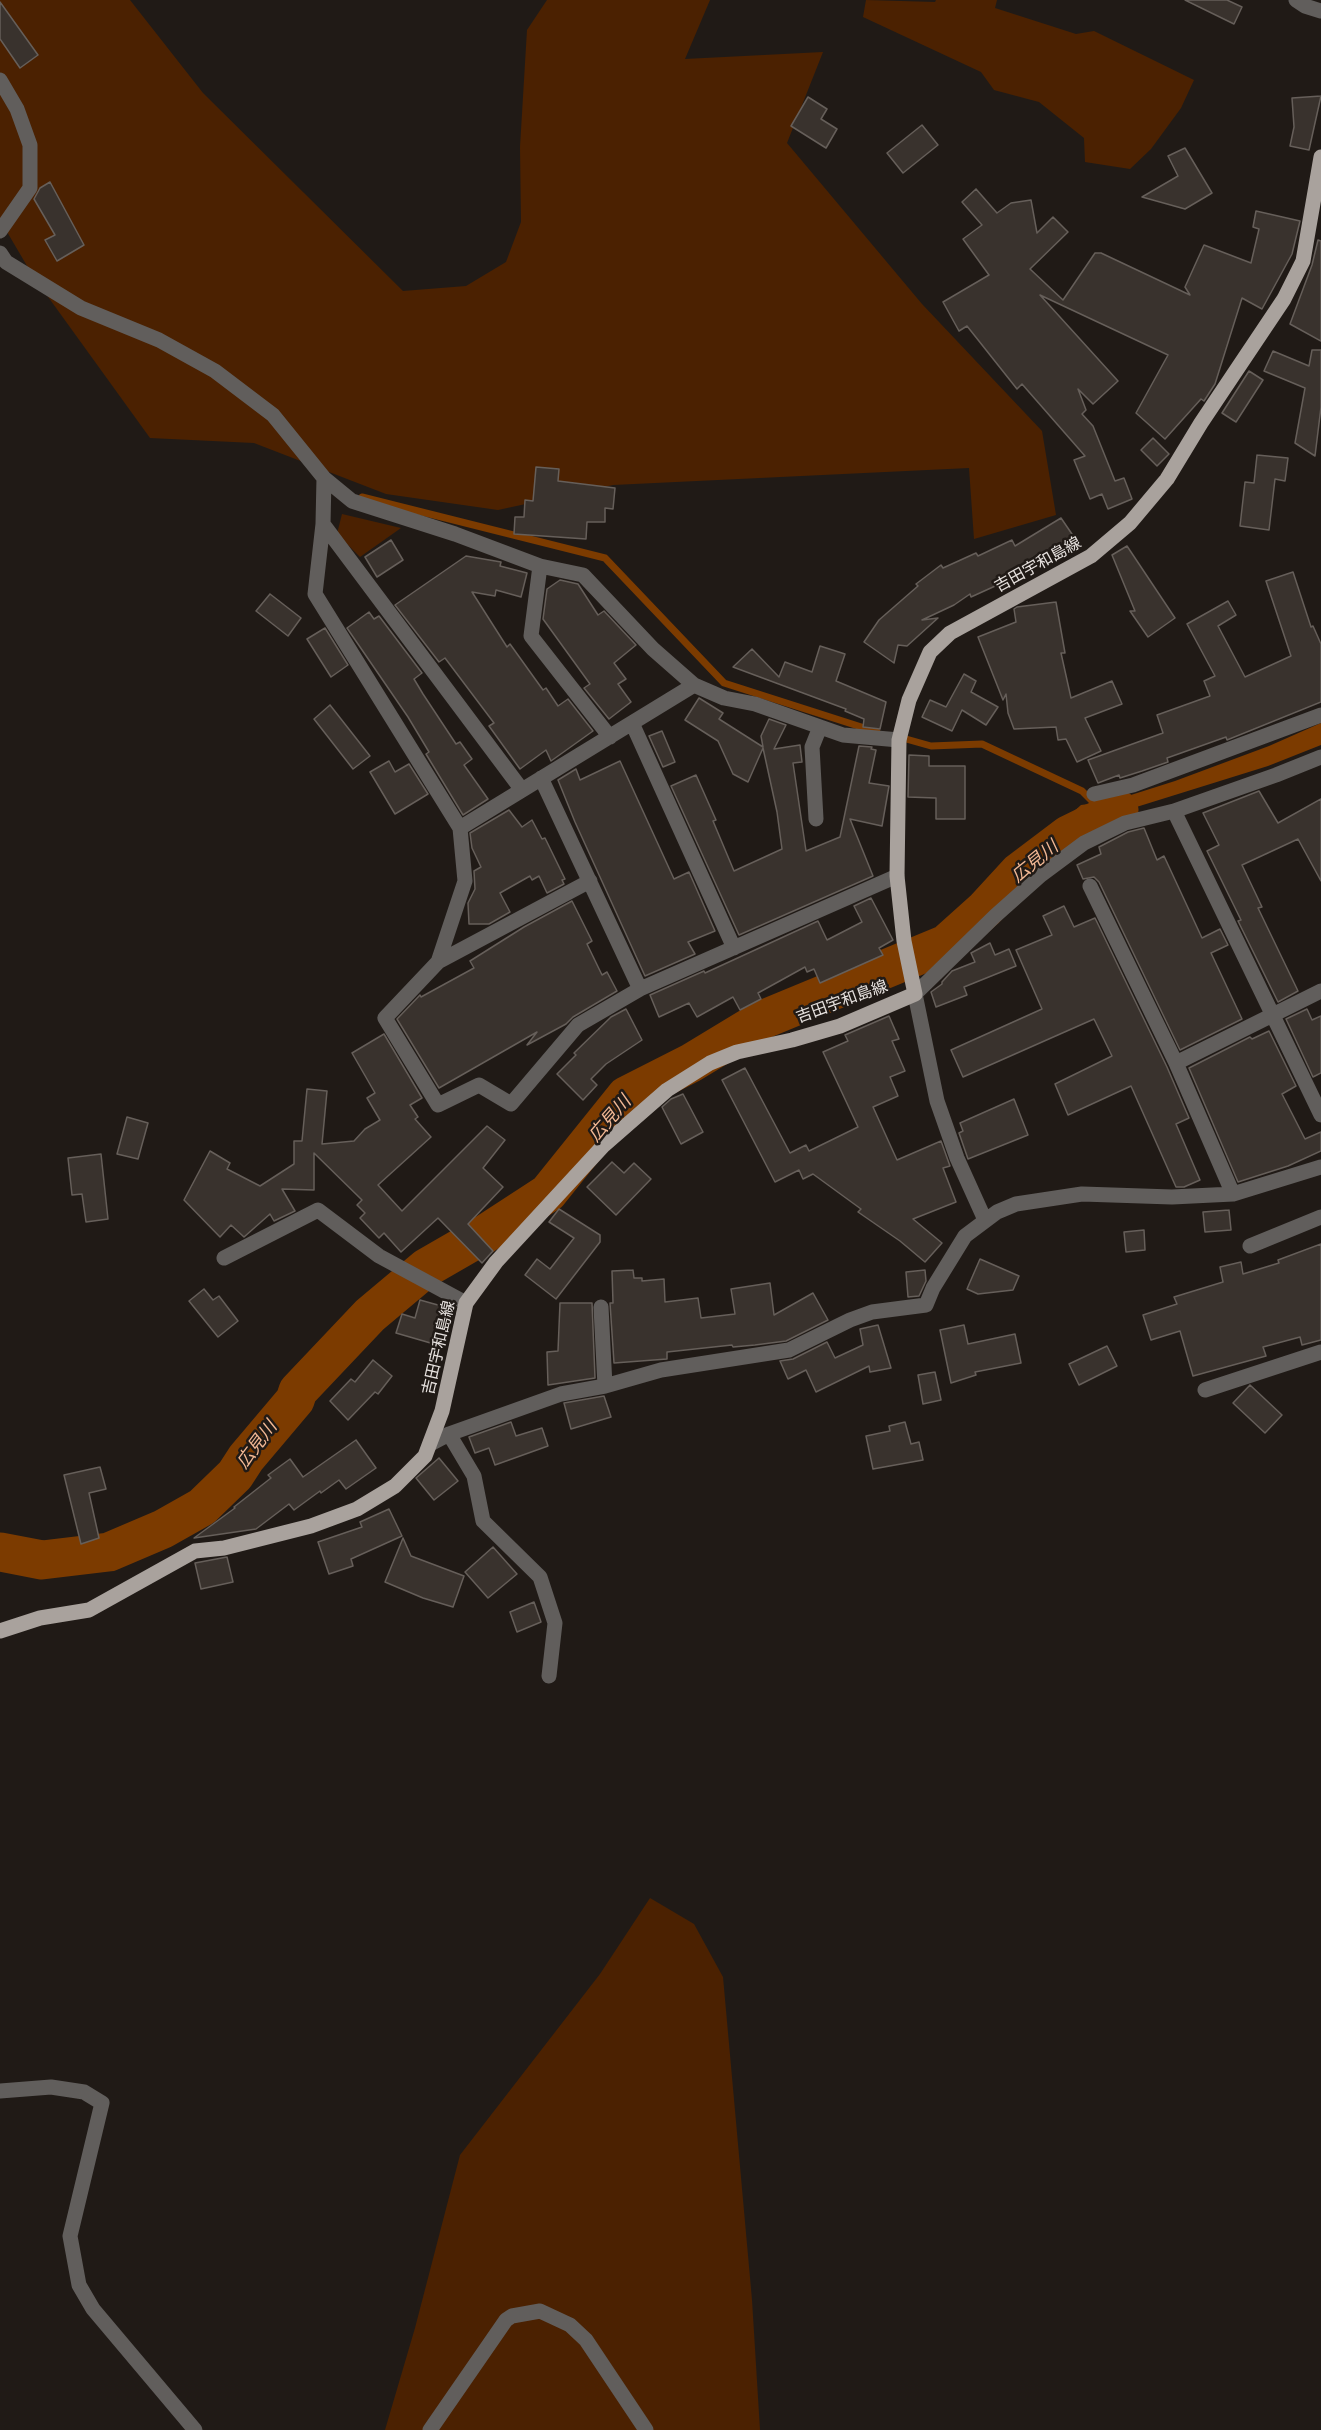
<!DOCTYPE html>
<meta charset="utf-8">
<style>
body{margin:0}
canvas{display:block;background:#201a16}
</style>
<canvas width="1321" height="2430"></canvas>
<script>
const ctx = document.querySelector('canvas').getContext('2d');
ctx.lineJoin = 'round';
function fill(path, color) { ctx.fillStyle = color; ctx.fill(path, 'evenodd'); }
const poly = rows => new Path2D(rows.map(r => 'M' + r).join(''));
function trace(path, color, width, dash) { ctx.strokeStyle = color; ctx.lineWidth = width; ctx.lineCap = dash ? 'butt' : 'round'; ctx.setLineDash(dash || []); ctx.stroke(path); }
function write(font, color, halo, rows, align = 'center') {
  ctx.font = font + ' "IBM Plex Serif","Noto Sans JP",serif'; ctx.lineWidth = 5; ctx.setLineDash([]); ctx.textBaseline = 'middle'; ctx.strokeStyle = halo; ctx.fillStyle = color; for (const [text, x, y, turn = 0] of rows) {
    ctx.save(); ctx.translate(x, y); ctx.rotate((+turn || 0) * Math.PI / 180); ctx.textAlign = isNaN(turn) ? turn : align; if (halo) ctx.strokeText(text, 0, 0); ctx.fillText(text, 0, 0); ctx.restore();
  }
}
const green = poly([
 [0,0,130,0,203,93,403,291,466,286,506,262,521,222,520,147,527,30,547,0,710,0,685,59,823,52,787,143,922,304,1042,431,1056,515,974,539,969,468,613,485,498,510,386,494,254,443,150,438,33,276,0,220],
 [866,0,935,2,936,0,997,0,995,8,1076,34,1094,31,1194,80,1181,108,1151,149,1130,169,1085,162,1084,138,1039,102,994,90,981,72,863,17],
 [342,514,401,528,360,557,337,534],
 [650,1898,694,1924,723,1977,752,2300,760,2430,385,2430,415,2328,460,2155,600,1974]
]);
const water = poly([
 [1321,723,1321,745,1268,766,1130,809,1077,839,1062,822,1081,805,1112,801,1175,781,1269,746]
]);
const stream = poly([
 [362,497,605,558,724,683,877,732],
 [899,737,931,746,982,744,1082,791,1100,809]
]);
const river = poly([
 [0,1552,42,1560,109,1552,163,1529,202,1507,235,1475,246,1458,295,1400,298,1391,370,1315,426,1268,485,1234,548,1193,626,1096,691,1063,762,1020,946,944,985,909,1019,872,1068,835,1119,810]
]);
const building = poly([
 [1185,0,1227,0,1242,7,1234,24,1185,0],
 [0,2,38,55,20,68,0,39,0,2],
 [1321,96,1309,150,1290,146,1294,127,1292,98,1321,96],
 [808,97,827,109,821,119,837,129,826,148,791,126,808,97],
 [922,125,938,145,903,173,887,153,922,125],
 [1185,148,1212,193,1185,209,1142,197,1178,176,1168,156,1185,148],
 [50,182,84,245,57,261,45,240,55,235,34,199,40,188,50,182],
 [976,189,997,213,1011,203,1031,200,1037,233,1053,217,1068,232,1030,269,1063,300,1095,253,1101,253,1190,295,1185,287,1204,245,1251,263,1259,229,1253,227,1256,211,1300,221,1292,254,1262,309,1242,298,1215,384,1204,401,1201,399,1165,439,1136,413,1168,355,1040,295,1118,381,1093,404,1078,389,1086,410,1082,414,1093,426,1115,481,1124,478,1132,499,1108,509,1102,494,1090,499,1074,460,1085,456,1022,384,1017,389,967,326,959,331,943,302,989,275,963,239,982,225,962,202,976,189],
 [1318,240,1321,241,1321,341,1290,324,1312,265,1318,240],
 [1312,350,1321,350,1321,407,1315,456,1295,443,1305,388,1264,371,1273,351,1309,366,1312,350],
 [1249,371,1263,380,1236,422,1222,413,1249,371],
 [1153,438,1169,454,1157,466,1141,450,1153,438],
 [1257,455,1288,458,1285,481,1275,479,1269,530,1240,526,1245,482,1254,483,1257,455],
 [536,467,559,469,558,481,615,488,613,509,605,508,605,522,587,522,586,539,514,534,515,517,524,517,525,500,533,501,536,467],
 [1061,518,1074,537,1024,567,1026,572,971,597,970,594,954,605,922,620,938,618,907,646,898,645,894,663,864,642,879,620,918,586,916,584,941,565,943,568,976,553,978,556,1012,540,1015,546,1061,518],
 [391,540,403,560,377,577,365,557,391,540],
 [1127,546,1175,618,1148,637,1130,611,1135,611,1112,555,1127,546],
 [466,556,501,562,500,566,527,573,521,597,496,590,495,596,472,592,507,647,510,644,543,690,546,688,558,706,568,699,593,731,551,761,546,750,520,769,489,726,494,723,445,658,439,662,395,605,466,556],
 [1293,572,1311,627,1313,626,1321,644,1321,702,1227,740,1226,737,1167,758,1168,762,1142,771,1120,778,1119,775,1098,783,1088,760,1163,733,1157,715,1210,696,1204,681,1215,676,1187,624,1228,601,1236,615,1218,626,1245,677,1291,656,1266,581,1293,572],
 [560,580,578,584,598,615,604,611,636,645,614,663,626,679,618,684,631,702,609,719,584,688,590,684,543,619,547,589,560,580],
 [270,594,301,618,288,636,256,611,270,594],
 [1056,602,1065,653,1061,653,1071,698,1112,681,1122,704,1085,718,1101,751,1077,762,1066,739,1058,740,1056,727,1014,729,1008,713,1006,694,1003,700,978,637,1016,622,1014,609,1017,607,1056,602],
 [369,612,374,619,379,616,422,673,414,679,423,694,456,744,460,742,472,759,464,765,488,799,463,815,426,754,429,752,408,717,347,628,369,612],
 [325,628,348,665,331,677,307,639,325,628],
 [820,646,845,654,836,681,886,702,880,729,863,727,864,719,845,711,846,709,733,667,752,649,779,677,785,662,812,672,820,646],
 [964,674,976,681,971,692,998,707,986,725,962,710,952,731,922,717,930,700,946,707,964,674],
 [699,698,723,713,719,719,763,747,761,736,769,719,786,725,774,749,800,745,802,762,793,763,806,851,840,837,859,746,872,747,871,749,876,750,869,783,889,786,882,826,850,819,873,876,739,935,671,786,696,775,716,820,713,821,734,871,782,849,777,812,763,748,748,782,733,774,718,741,685,720,699,698],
 [330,705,370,756,353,769,314,719,330,705],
 [662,731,675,762,663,767,649,736,662,731],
 [909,755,929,756,929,766,965,766,965,819,936,819,936,798,908,797,909,755],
 [389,761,395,772,409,764,428,794,395,814,370,772,389,761],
 [620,761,674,879,689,872,715,931,688,942,695,954,645,976,575,822,558,780,576,769,580,780,620,761],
 [1259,791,1278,823,1321,799,1321,881,1298,839,1242,865,1262,907,1258,908,1298,991,1278,1002,1238,921,1241,920,1207,851,1219,845,1203,813,1259,791],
 [509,810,522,827,532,820,542,839,545,838,565,879,562,880,564,884,547,893,539,876,532,880,530,876,500,893,510,912,489,924,469,924,468,903,475,889,474,871,481,867,472,848,470,833,509,810],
 [1144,828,1157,860,1164,856,1202,938,1220,929,1228,945,1211,953,1242,1019,1180,1050,1099,882,1094,877,1083,879,1077,865,1101,854,1099,847,1128,832,1144,828],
 [871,898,893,940,879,948,883,955,820,983,814,969,807,972,805,967,758,993,761,999,740,1010,733,997,697,1017,689,1003,659,1017,650,995,704,971,705,973,818,921,827,940,862,922,854,906,871,898],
 [572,901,592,941,587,944,602,975,607,972,617,991,573,1017,566,1024,527,1045,537,1032,439,1088,397,1019,420,995,421,997,474,968,470,961,524,927,572,901],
 [1064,906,1074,927,1095,918,1167,1067,1189,1118,1176,1124,1200,1180,1184,1187,1176,1187,1131,1086,1068,1115,1055,1084,1112,1056,1094,1019,963,1077,951,1050,1042,1009,1016,950,1052,935,1043,916,1064,906],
 [990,943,995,955,1009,949,1016,966,964,987,967,995,936,1007,931,992,942,984,942,982,952,971,975,962,971,953,990,943],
 [626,1009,642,1040,606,1064,591,1079,597,1085,583,1100,557,1074,576,1055,574,1053,611,1017,626,1009],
 [1307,1009,1312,1020,1321,1016,1321,1073,1313,1077,1286,1019,1307,1009],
 [889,1016,899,1039,892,1041,905,1071,890,1077,898,1096,873,1107,897,1160,941,1141,950,1166,943,1168,956,1202,913,1219,942,1243,925,1262,900,1241,858,1212,861,1209,813,1174,803,1179,799,1170,775,1182,722,1080,745,1068,790,1153,806,1145,809,1151,858,1127,823,1052,848,1041,845,1035,889,1016],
 [1269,1031,1296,1086,1282,1094,1305,1139,1321,1132,1321,1151,1288,1166,1238,1182,1189,1068,1250,1037,1252,1039,1269,1031],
 [384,1034,422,1098,410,1105,418,1117,415,1119,431,1137,378,1185,402,1211,487,1126,505,1140,483,1168,503,1187,468,1224,493,1251,482,1263,438,1218,401,1252,384,1233,379,1238,360,1218,365,1213,357,1205,362,1200,314,1153,314,1190,282,1189,295,1211,274,1221,270,1214,244,1237,231,1225,220,1237,184,1200,210,1151,230,1163,227,1169,260,1186,294,1164,294,1141,302,1141,307,1089,327,1091,322,1144,354,1141,365,1129,380,1120,367,1098,375,1093,352,1053,384,1034],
 [683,1094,703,1132,681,1144,662,1107,671,1099,683,1094],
 [1014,1099,1028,1135,968,1159,959,1133,963,1131,960,1123,1014,1099],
 [127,1117,148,1123,138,1159,117,1154,127,1117],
 [101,1154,108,1219,86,1222,82,1194,72,1195,68,1158,101,1154],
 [612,1162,624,1173,634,1163,651,1179,616,1215,587,1187,612,1162],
 [559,1209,600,1235,600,1242,556,1299,525,1275,537,1259,550,1269,574,1238,549,1222,559,1209],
 [1229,1210,1231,1230,1205,1232,1203,1212,1229,1210],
 [1144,1230,1145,1250,1126,1252,1124,1232,1144,1230],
 [1321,1244,1321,1340,1302,1345,1300,1337,1263,1347,1266,1356,1193,1376,1180,1331,1151,1340,1143,1315,1177,1304,1174,1297,1223,1282,1220,1267,1241,1262,1243,1274,1279,1263,1278,1260,1321,1244],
 [980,1259,1019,1276,1013,1290,978,1294,967,1289,980,1259],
 [633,1270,634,1278,642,1278,642,1281,664,1279,665,1302,698,1298,701,1318,735,1314,731,1289,770,1283,774,1315,813,1293,828,1320,786,1341,755,1345,733,1347,732,1345,667,1352,667,1359,614,1363,610,1303,613,1303,612,1271,633,1270],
 [925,1270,926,1281,919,1296,908,1297,906,1272,925,1270],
 [204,1289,213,1300,219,1296,238,1321,218,1337,189,1301,204,1289],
 [420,1300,445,1307,434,1344,396,1333,402,1314,415,1318,420,1300],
 [560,1303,592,1303,595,1378,548,1385,547,1352,558,1351,560,1303],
 [878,1325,891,1368,870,1372,869,1366,816,1392,806,1370,788,1379,780,1361,793,1359,827,1342,835,1358,863,1345,860,1329,878,1325],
 [964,1325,968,1344,1015,1334,1021,1363,975,1372,976,1375,951,1383,940,1330,964,1325],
 [1107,1346,1117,1366,1079,1385,1069,1364,1107,1346],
 [373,1360,392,1376,378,1394,375,1392,348,1420,330,1401,351,1379,355,1382,373,1360],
 [935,1372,941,1400,923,1404,918,1375,935,1372],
 [1250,1385,1282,1415,1265,1433,1233,1403,1250,1385],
 [604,1396,611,1417,571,1429,564,1403,604,1396],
 [511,1422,516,1436,542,1428,548,1446,495,1465,489,1448,475,1453,469,1437,511,1422],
 [905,1422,911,1444,919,1442,923,1460,873,1469,866,1436,890,1431,889,1426,905,1422],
 [356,1440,376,1468,346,1489,339,1480,321,1493,320,1491,294,1510,289,1504,256,1529,194,1538,235,1508,234,1507,271,1478,268,1475,290,1459,303,1477,356,1440],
 [439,1458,458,1481,434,1500,416,1478,439,1458],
 [100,1467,106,1489,89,1493,99,1538,81,1544,64,1475,100,1467],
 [389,1509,402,1536,351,1559,353,1566,329,1574,318,1542,362,1527,360,1522,389,1509],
 [403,1538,411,1556,464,1576,453,1607,423,1598,385,1582,403,1538],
 [493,1547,517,1574,488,1598,465,1572,493,1547],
 [227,1557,233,1582,201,1589,195,1563,227,1557],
 [534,1602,541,1622,517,1632,510,1612,534,1602]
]);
const minor = poly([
 [1296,0,1305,6,1321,11],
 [0,80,17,109,30,145,30,188,0,231],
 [0,253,6,262,81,308,159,340,215,371,273,415,324,478,352,501,455,534,540,566,583,575,653,649,694,685,724,698,755,704,843,735,899,740],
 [324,478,323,524,315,594,460,828,465,881,438,962,385,1018,438,1105,479,1085,511,1104,578,1025,640,989,897,876],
 [323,524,522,790],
 [540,566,531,636,610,737],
 [632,723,734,948],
 [541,778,640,989],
 [1094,794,1133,785,1321,715],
 [1174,811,1321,1115],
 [816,819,812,747,820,727],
 [460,828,694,685],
 [1090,886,1176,1063,1233,1194],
 [438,962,590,881],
 [1176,1063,1321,991],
 [985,1220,957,1158,937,1101,915,994,995,916,1041,875,1084,843,1125,823,1174,811,1276,775,1321,757],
 [1250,1246,1321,1217],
 [224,1258,318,1210,379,1256,466,1303],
 [601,1307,605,1386],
 [1205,1390,1321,1352],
 [449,1434,474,1476,483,1521,540,1577,555,1623,549,1676],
 [430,1444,449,1434,561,1394,605,1386,661,1370,789,1350,850,1320,872,1312,926,1305,933,1288,965,1236,997,1212,1016,1204,1082,1194,1172,1197,1233,1194,1321,1167],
 [0,2091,51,2087,84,2092,102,2103,70,2236,79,2285,93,2309,195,2430],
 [430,2430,506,2320,512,2316,540,2311,570,2325,586,2340,646,2430]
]);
const major = poly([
 [0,1631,40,1618,89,1610,195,1551,224,1548,311,1526,357,1509,395,1486,425,1456,442,1411,466,1303,496,1262,604,1145,667,1090,710,1063,737,1052,792,1040,840,1026,915,994,904,941,897,876,899,740,909,700,930,652,950,633,1091,556,1130,523,1167,479,1201,423,1284,299,1303,261,1321,157]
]);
const streetNames = [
 ["吉田宇和島線",1038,565,-29],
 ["吉田宇和島線",842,1002,-20],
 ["吉田宇和島線",439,1348,-77]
];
const waterNames = [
 ["広見川",1035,862,-39],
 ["広見川",610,1119,-49],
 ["広見川",257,1445,-53]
];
fill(green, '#4b2101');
fill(water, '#7c3b00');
trace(stream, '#7c3b00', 7);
trace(river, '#7c3b00', 39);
fill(building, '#39322d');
trace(building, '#665f5a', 1.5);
trace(minor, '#615e5c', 15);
trace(major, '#a9a29d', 15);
write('16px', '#e7e2df', '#201a16', streetNames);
write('italic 18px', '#f2b894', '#201a16', waterNames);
</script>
